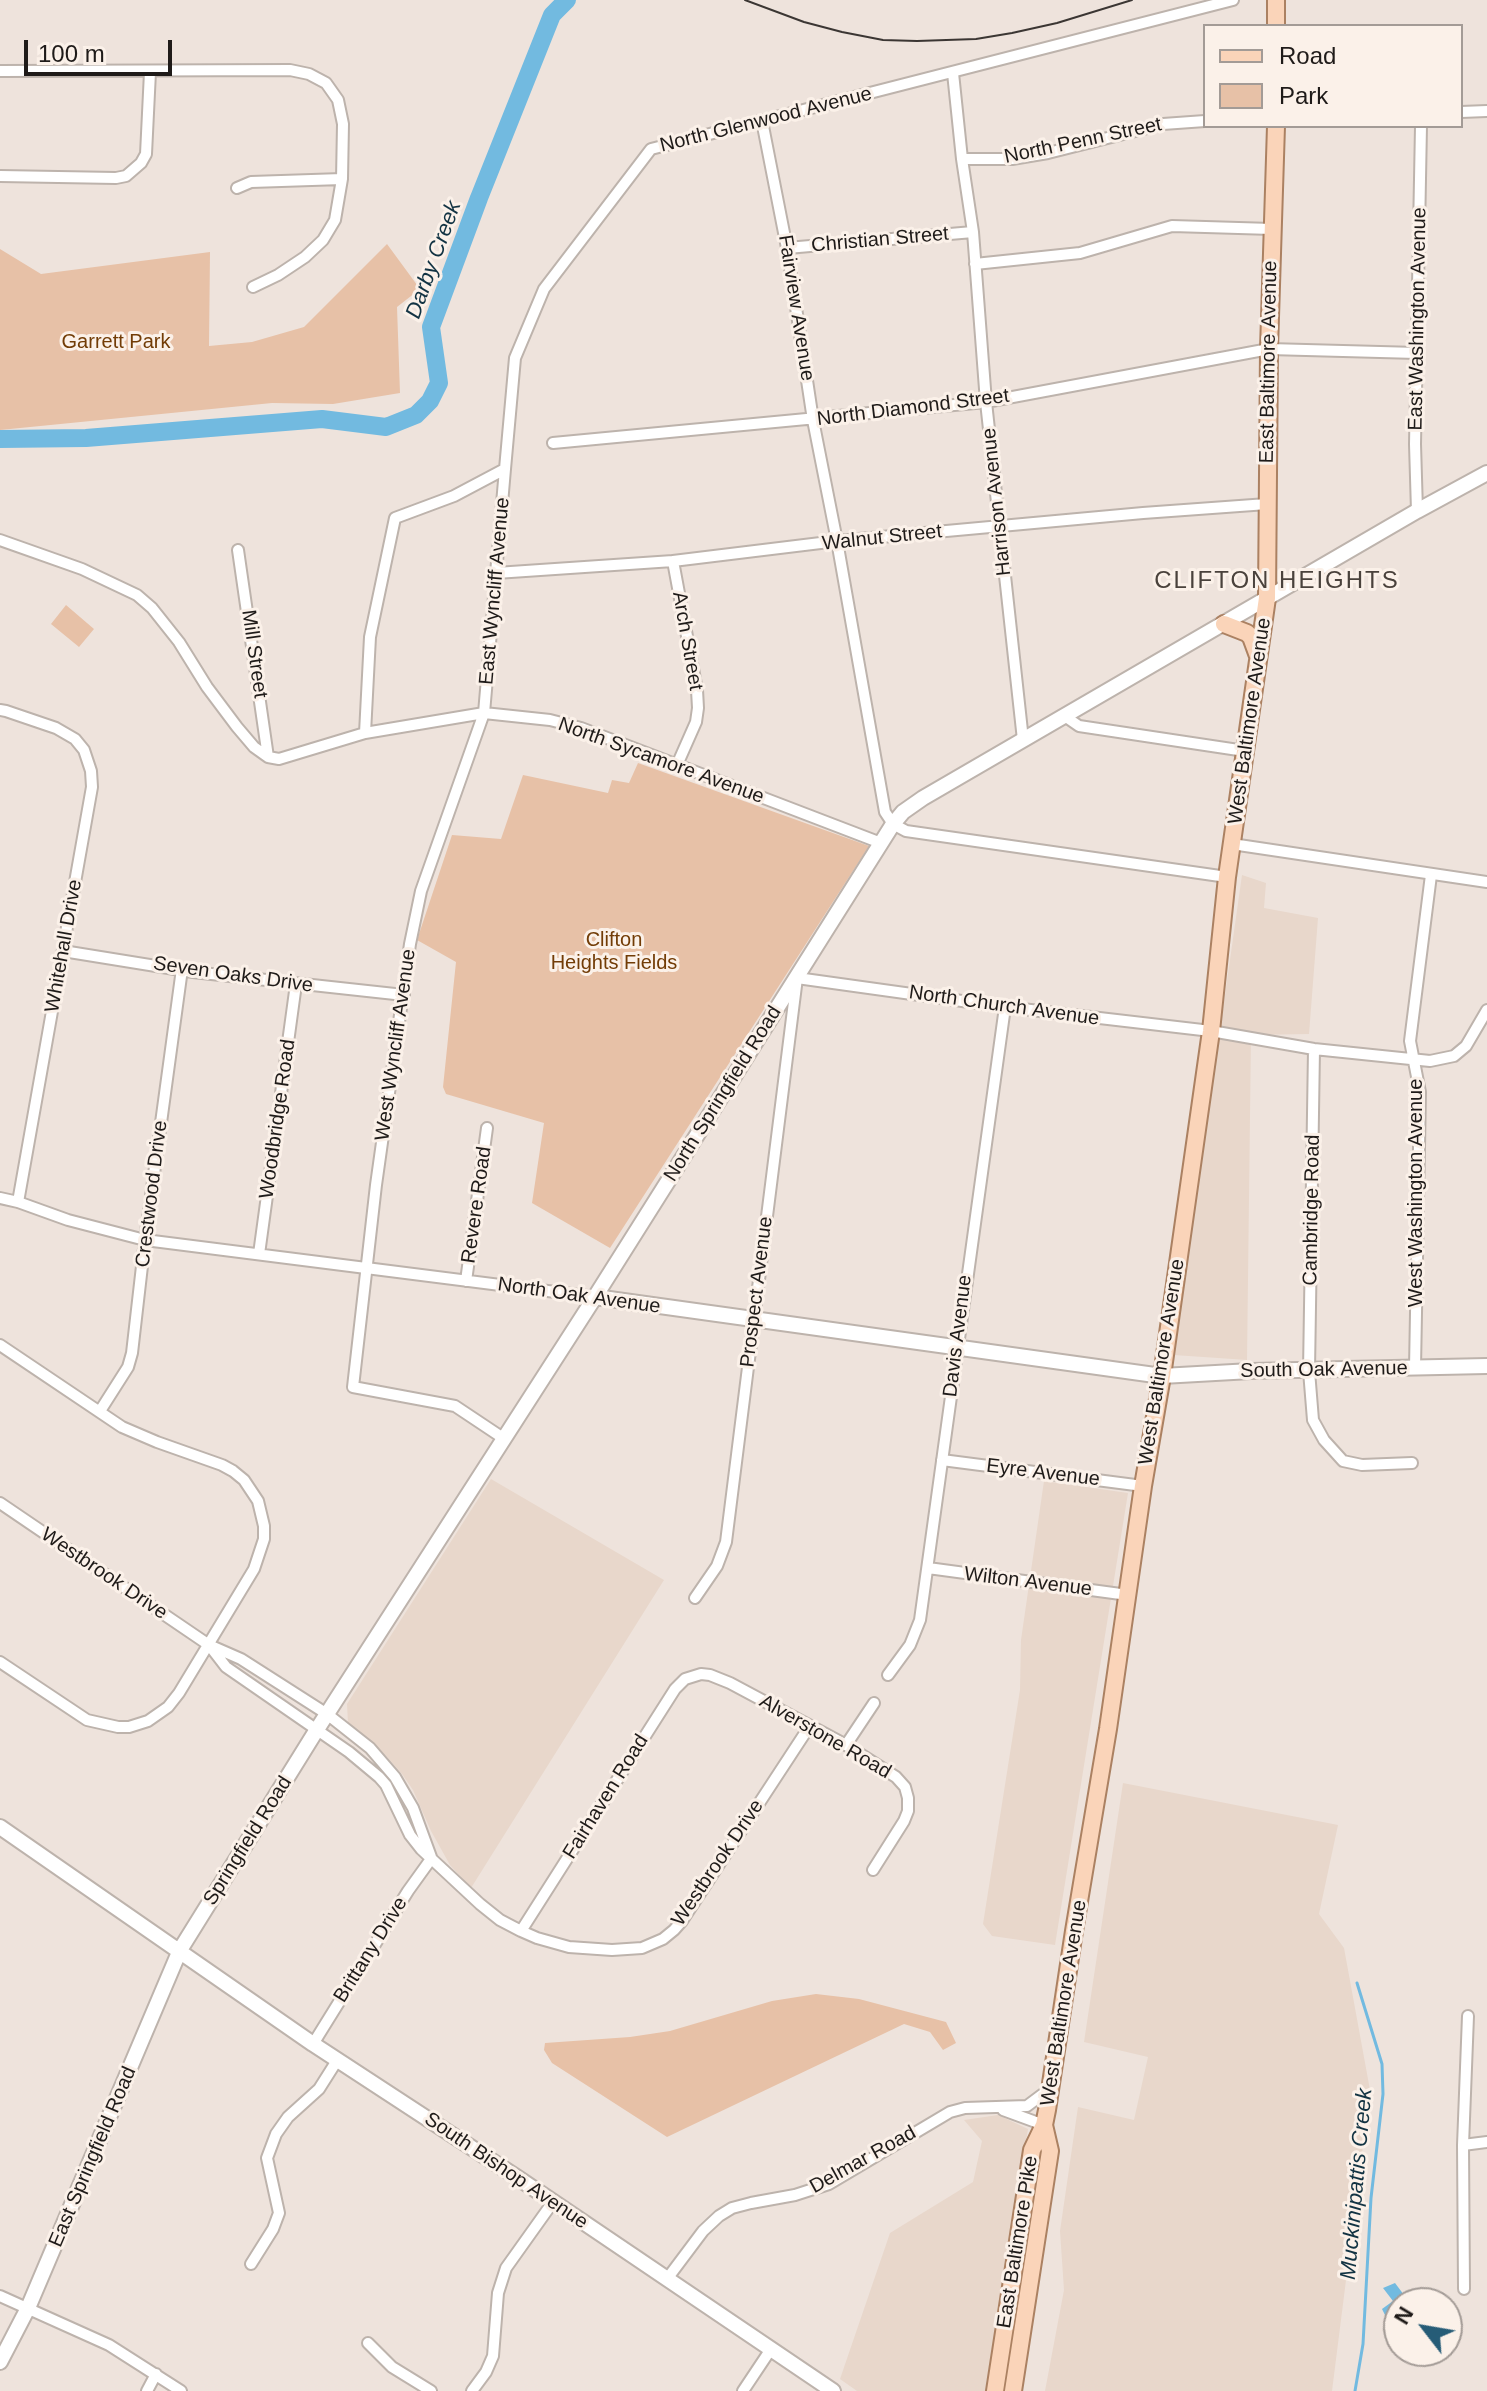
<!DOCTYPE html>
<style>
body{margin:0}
#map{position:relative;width:1487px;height:2391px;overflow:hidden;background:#eee3dc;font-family:Arial,sans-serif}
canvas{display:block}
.legend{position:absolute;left:1203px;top:24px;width:260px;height:104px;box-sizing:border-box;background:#fbf1e9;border:2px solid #a39b96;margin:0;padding:10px 14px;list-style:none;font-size:24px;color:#1f1b19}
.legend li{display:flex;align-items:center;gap:16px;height:40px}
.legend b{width:40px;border:2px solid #a39b96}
.north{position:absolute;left:1383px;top:2287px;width:80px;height:80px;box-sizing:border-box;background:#fbf1e9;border:2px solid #a39b96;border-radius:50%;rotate:301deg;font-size:22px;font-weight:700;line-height:32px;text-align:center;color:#1f1b19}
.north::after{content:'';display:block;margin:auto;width:28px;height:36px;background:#265c77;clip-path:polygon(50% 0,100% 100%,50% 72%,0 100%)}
.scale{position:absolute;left:24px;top:40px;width:148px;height:36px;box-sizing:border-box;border:4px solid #1f1b19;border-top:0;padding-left:10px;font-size:24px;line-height:28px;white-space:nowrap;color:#1f1b19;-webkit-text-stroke:6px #fbf1e9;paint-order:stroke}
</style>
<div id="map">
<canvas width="1487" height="2391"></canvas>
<ul class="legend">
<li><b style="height:10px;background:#fad4b9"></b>Road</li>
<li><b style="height:22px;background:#e7c1a7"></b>Park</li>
</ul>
<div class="north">N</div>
<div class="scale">100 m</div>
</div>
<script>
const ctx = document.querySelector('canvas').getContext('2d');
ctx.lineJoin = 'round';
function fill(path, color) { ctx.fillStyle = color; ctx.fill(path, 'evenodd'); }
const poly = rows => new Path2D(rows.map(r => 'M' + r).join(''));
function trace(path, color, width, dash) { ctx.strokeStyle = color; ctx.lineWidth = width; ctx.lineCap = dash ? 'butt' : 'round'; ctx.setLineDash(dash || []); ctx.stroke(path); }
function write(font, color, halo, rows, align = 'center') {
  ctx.font = font + ' Arial,sans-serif'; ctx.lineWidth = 6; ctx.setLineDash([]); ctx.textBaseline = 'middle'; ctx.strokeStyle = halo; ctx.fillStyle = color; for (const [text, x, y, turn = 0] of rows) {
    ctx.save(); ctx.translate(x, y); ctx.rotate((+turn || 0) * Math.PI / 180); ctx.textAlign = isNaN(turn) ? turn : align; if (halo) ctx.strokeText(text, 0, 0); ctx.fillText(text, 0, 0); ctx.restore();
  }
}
const built = poly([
 [1242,875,1266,883,1264,908,1318,918,1309,1034,1251,1035,1247,1360,1174,1355],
 [491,1479,664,1580,471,1888,450,1865,431,1831,413,1790,402,1774,386,1756,348,1723,347,1704],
 [1044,1481,1128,1493,1055,1945,992,1936,983,1924,1020,1690,1021,1640],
 [1123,1783,1338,1825,1319,1914,1344,1948,1370,2090,1332,2391,1045,2391,1064,2290,1060,2231,1078,2107,1134,2120,1148,2057,1084,2042],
 [998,2115,1028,2129,985,2391,857,2391,840,2379,890,2233,973,2182,982,2141,964,2120]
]);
const green = poly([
 [387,244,420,289,397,307,400,393,333,404,272,403,0,430,0,249,41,274,210,252,209,346,252,342,304,327],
 [66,605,94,629,79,647,51,624],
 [638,763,869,846,610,1248,532,1203,544,1123,446,1094,443,1087,456,962,417,940,452,835,501,839,523,775,608,793,612,780,629,783],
 [816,1994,859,1999,946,2022,956,2043,943,2050,930,2032,904,2024,667,2137,552,2063,544,2050,545,2043,630,2037,670,2031,772,2001]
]);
const water = poly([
 [1395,2283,1410,2303,1399,2303,1399,2314,1388,2321,1382,2309,1393,2301,1383,2288]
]);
const stream = poly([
 [1355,2391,1363,2344,1371,2198,1383,2094,1382,2064,1357,1983]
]);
const river = poly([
 [0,439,86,438,322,419,386,427,416,415,430,401,439,383,431,327,479,198,552,15,567,0]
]);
const street = poly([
 [0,71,290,70,309,74,326,83,338,100,343,124,342,179,335,220,323,240,305,257,278,275,253,287],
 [953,73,962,159,973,232,986,402,1023,740],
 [1461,112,1487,111],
 [762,121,787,248,813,420,837,541,885,812,893,824,906,831,1227,877],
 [962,159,1012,159,1048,153,1163,124,1205,121],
 [0,176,116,178,126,176,141,163,146,154,150,72],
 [237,188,251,182,342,179],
 [787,248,973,232],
 [975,264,1080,253,1172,226,1272,229],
 [553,443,986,402,1269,349,1417,353],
 [1417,511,1415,444,1421,126],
 [0,540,82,569,137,595,152,608,179,642,207,687,237,727,254,747,268,757,279,759,365,733,484,713,550,720,581,728,881,843],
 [238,550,268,757],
 [673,561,697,690,698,708,696,722,677,765],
 [496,573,673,561,837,541,1143,513,1267,504],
 [0,710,6,711,56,728,75,739,84,750,91,771,92,787,18,1202],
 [1066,717,1079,726,1245,751],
 [365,733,370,637,395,518,454,496,505,469,515,358,544,289,651,149,1233,0],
 [1232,844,1487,882],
 [63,951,193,972,404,995],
 [1314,1049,1309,1371,1313,1420,1324,1440,1343,1461,1362,1465,1412,1463],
 [0,1198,18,1202,68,1220,145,1240,595,1297],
 [259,1254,296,984],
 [466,1281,487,1128],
 [0,1345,122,1427,157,1442,222,1465,233,1471,244,1480,258,1501,264,1526,264,1539,254,1569,179,1693,168,1707,148,1721,129,1727,118,1727,87,1720,0,1662],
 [1415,1368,1420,1092,1410,1041,1431,875],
 [100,1411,128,1367,132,1353,145,1240,182,969],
 [503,1438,455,1406,353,1387,376,1185,410,944,421,891,484,713,505,469],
 [942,1460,1143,1486],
 [0,1503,209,1645,241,1659,327,1714,370,1748,395,1777,413,1808,431,1857],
 [928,1568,1128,1595],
 [695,1598,717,1566,726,1542,797,978,1005,1007,1211,1031,1314,1049,1430,1061,1454,1056,1466,1046,1487,1010],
 [209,1645,226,1667,349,1752,379,1777,386,1785,410,1835,421,1849,480,1904,500,1920,521,1931,537,1938,569,1947,612,1950,642,1948,663,1939,674,1930,682,1921,809,1727],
 [888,1675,910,1645,920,1620,1005,1007],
 [846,1745,874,1703],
 [521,1931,675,1689,685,1679,701,1674,710,1675,730,1683,846,1745,896,1777,905,1787,908,1798,908,1811,904,1821,873,1870],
 [313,2044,408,1891,431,1859],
 [1003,2110,1044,2125],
 [1463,2145,1487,2142],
 [251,2264,273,2229,279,2213,267,2158,276,2134,288,2117,319,2089,338,2059],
 [667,2279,703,2231,719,2216,732,2208,751,2203,795,2195,829,2184,950,2112,965,2108,1027,2106,1051,2088],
 [1464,2289,1463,2145,1468,2016],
 [0,2296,109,2345,181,2391],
 [368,2343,392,2367,431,2391],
 [147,2391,156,2374],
 [472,2391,486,2372,493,2356,498,2293,506,2268,553,2202],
 [743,2391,771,2349]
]);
const secondary = poly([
 [595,1297,1162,1376,1251,1371,1487,1366],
 [0,1827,313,2044,518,2178,833,2391],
 [0,2362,28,2308,180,1950,316,1731,595,1297,893,824,903,812,923,798,1417,511,1487,473]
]);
const primary = poly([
 [1276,26,1276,0],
 [1224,624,1247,633,1251,637,1258,656],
 [995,2391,1032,2150,1044,2125,1047,2110,1074,1931,1108,1729,1143,1486,1162,1376,1211,1031,1227,877,1267,598,1269,349,1276,126],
 [1013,2391,1050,2151,1044,2125]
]);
const tram = poly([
 [745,0,804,22,842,32,883,40,917,41,976,39,1012,33,1057,23,1132,0]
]);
const streetNames = [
 ["North Glenwood Avenue",766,120,-14],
 ["North Penn Street",1083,141,-12],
 ["Christian Street",880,240,-5],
 ["Fairview Avenue",796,308,81],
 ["East Washington Avenue",1418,319,-89],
 ["East Baltimore Avenue",1269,362,-89],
 ["North Diamond Street",913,408,-7],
 ["Harrison Avenue",997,502,-96],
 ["Walnut Street",882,538,-6],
 ["East Wyncliff Avenue",495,591,-85],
 ["Arch Street",687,641,80],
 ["Mill Street",254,654,82],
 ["West Baltimore Avenue",1250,721,-82],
 ["North Sycamore Avenue",661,761,20],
 ["Whitehall Drive",64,946,-80],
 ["Seven Oaks Drive",233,975,8],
 ["North Church Avenue",1004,1006,8],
 ["West Wyncliff Avenue",396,1045,-82],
 ["North Springfield Road",723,1094,-58],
 ["Woodbridge Road",278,1119,-82],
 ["West Washington Avenue",1416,1193,-90],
 ["Crestwood Drive",152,1194,-83],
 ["Revere Road",477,1205,-82],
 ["Cambridge Road",1312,1210,-89],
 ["Prospect Avenue",757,1292,-83],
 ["North Oak Avenue",579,1296,8],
 ["Davis Avenue",958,1336,-83],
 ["West Baltimore Avenue",1162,1362,-81],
 ["South Oak Avenue",1324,1370,-1],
 ["Eyre Avenue",1043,1473,7],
 ["Westbrook Drive",104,1574,34],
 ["Wilton Avenue",1028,1582,7],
 ["Alverstone Road",825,1737,30],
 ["Fairhaven Road",606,1797,-58],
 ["Springfield Road",248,1841,-58],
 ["Westbrook Drive",718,1863,-56],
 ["Brittany Drive",371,1950,-58],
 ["West Baltimore Avenue",1064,2003,-81],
 ["East Springfield Road",93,2157,-67],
 ["Delmar Road",863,2160,-29],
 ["South Bishop Avenue",506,2171,34],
 ["East Baltimore Pike",1018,2242,-81]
];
const parkNames = [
 ["Garrett Park",116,342],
 ["Clifton",614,940],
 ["Heights Fields",614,963]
];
const waterNames = [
 ["Darby Creek",434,260,-70],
 ["Muckinipattis Creek",1357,2184,-85]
];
const quarterNames = [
 ["CLIFTON HEIGHTS",1277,581]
];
fill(built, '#e8d7cb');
fill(green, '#e7c1a7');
fill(water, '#72bae0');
trace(stream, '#72bae0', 3);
trace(river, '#72bae0', 18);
trace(street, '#bdb3ac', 14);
trace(secondary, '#bdb3ac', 18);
trace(primary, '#ab8162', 20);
trace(street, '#fff', 10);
trace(secondary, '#fff', 14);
trace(primary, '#fad4b9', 16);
trace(tram, '#3b3633', 2);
write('20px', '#1f1b19', '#fbf1e9', streetNames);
write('20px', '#723c06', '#fbf1e9', parkNames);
write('italic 22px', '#123343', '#fbf1e9', waterNames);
ctx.letterSpacing = '2px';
write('24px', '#4a423c', '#fbf1e9', quarterNames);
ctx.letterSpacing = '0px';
</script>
